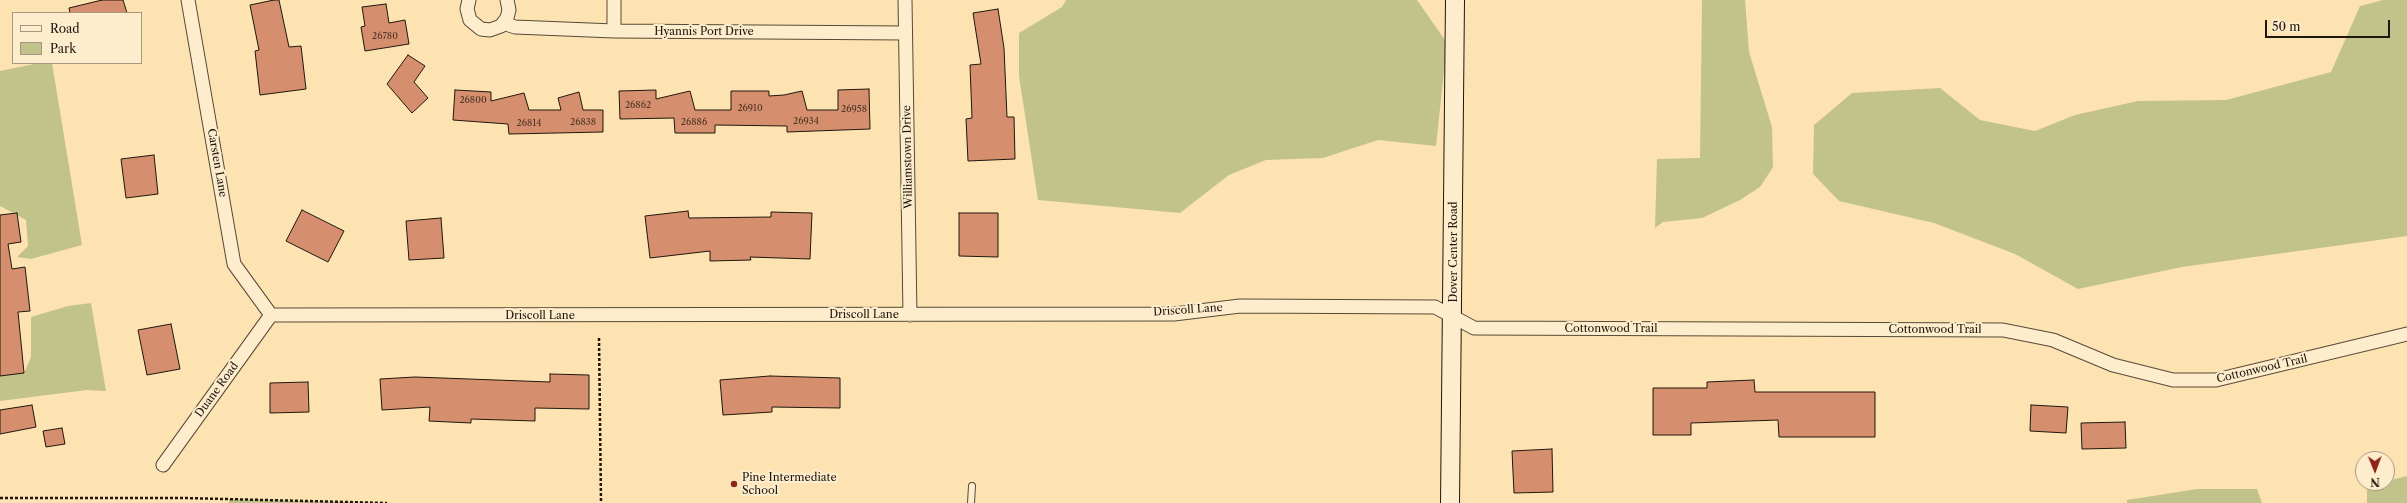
<!DOCTYPE html>
<style>
body{margin:0}
#map{position:relative;width:2407px;height:503px;overflow:hidden;background:#fde3b2;font-family:"Libre Caslon Text",serif}
canvas{display:block}
.legend{position:absolute;left:12px;top:12px;width:130px;height:52px;box-sizing:border-box;background:#feedcd;border:1px solid #a59781;margin:0;padding:5px 7px;list-style:none;font-size:12px;color:#1f160e}
.legend li{display:flex;align-items:center;gap:8px;height:20px}
.legend b{width:20px;border:1px solid #a59781}
.north{position:absolute;left:2355px;top:451px;width:40px;height:40px;box-sizing:border-box;background:#feedcd;border:1px solid #a59781;border-radius:50%;rotate:179deg;font-size:11px;font-weight:700;line-height:16px;text-align:center;color:#1f160e}
.north::after{content:'';display:block;margin:auto;width:14px;height:18px;background:#8f2418;clip-path:polygon(50% 0,100% 100%,50% 72%,0 100%)}
.scale{position:absolute;left:2265px;top:20px;width:125px;height:18px;box-sizing:border-box;border:2px solid #1f160e;border-top:0;padding-left:5px;font-size:12px;line-height:14px;white-space:nowrap;color:#1f160e;-webkit-text-stroke:3px #feedcd;paint-order:stroke}
</style>
<div id="map">
<canvas width="2407" height="503"></canvas>
<ul class="legend">
<li><b style="height:5px;background:#feedcd"></b>Road</li>
<li><b style="height:11px;background:#c2c38a"></b>Park</li>
</ul>
<div class="north">N</div>
<div class="scale">50 m</div>
</div>
<script>
const ctx = document.querySelector('canvas').getContext('2d');
ctx.lineJoin = 'round';
function fill(path, color) { ctx.fillStyle = color; ctx.fill(path, 'evenodd'); }
const poly = rows => new Path2D(rows.map(r => 'M' + r).join(''));
function trace(path, color, width, dash) { ctx.strokeStyle = color; ctx.lineWidth = width; ctx.lineCap = dash ? 'butt' : 'round'; ctx.setLineDash(dash || []); ctx.stroke(path); }
function write(font, color, halo, rows, align = 'center') {
  ctx.font = font + ' "Libre Caslon Text",serif'; ctx.lineWidth = 4; ctx.setLineDash([]); ctx.textBaseline = 'middle'; ctx.strokeStyle = halo; ctx.fillStyle = color; for (const [text, x, y, turn = 0] of rows) {
    ctx.save(); ctx.translate(x, y); ctx.rotate((+turn || 0) * Math.PI / 180); ctx.textAlign = isNaN(turn) ? turn : align; if (halo) ctx.strokeText(text, 0, 0); ctx.fillText(text, 0, 0); ctx.restore();
  }
}
const green = poly([
 [1066,0,1417,0,1447,43,1436,146,1378,140,1323,158,1266,160,1229,175,1180,213,1038,200,1019,76,1019,33,1062,7],
 [1702,0,1745,0,1749,52,1772,127,1773,167,1760,187,1740,200,1702,218,1663,222,1655,228,1657,159,1700,158],
 [2383,0,2407,0,2407,236,2182,267,2078,289,2015,254,1934,223,1839,201,1813,174,1814,125,1852,93,1940,88,1980,120,2035,131,2075,115,2138,101,2226,100,2331,72,2360,6],
 [39,63,52,63,82,245,31,259,17,257,28,246,26,220,0,206,0,71],
 [91,303,106,391,87,390,0,401,0,376,24,373,31,357,31,317,68,306],
 [2407,476,2407,503,2367,503,2367,485,2387,483,2387,481],
 [2197,489,2257,489,2262,503,2127,503,2127,500],
 [229,499,381,503,229,503]
]);
const building = poly([
 [102,0,123,0,127,13,70,13,69,8,102,0],
 [274,0,279,0,289,47,301,46,306,89,260,95,255,51,259,50,250,5,274,0],
 [386,4,389,23,405,20,409,44,365,51,361,27,365,26,362,7,386,4],
 [998,9,1004,48,1007,117,1014,117,1015,159,968,161,966,119,972,118,970,65,981,64,973,13,998,9],
 [408,55,425,66,414,82,428,98,412,113,387,84,408,55],
 [869,89,870,129,787,132,787,126,715,125,715,133,675,133,674,118,620,119,619,91,656,90,656,99,690,91,695,110,731,110,731,91,769,91,769,96,784,95,802,91,807,110,838,110,838,90,869,89],
 [455,90,491,92,491,101,524,93,529,110,561,110,558,98,579,92,583,110,603,110,603,132,509,134,508,124,453,120,455,90],
 [154,155,158,194,126,198,121,159,154,155],
 [302,210,344,231,328,262,286,241,302,210],
 [688,211,689,218,771,217,771,212,812,213,810,259,750,257,751,260,710,261,710,251,650,258,645,216,688,211],
 [17,213,21,242,8,244,12,269,25,267,30,311,18,312,24,373,0,376,0,215,17,213],
 [959,213,998,213,998,257,959,256,959,213],
 [441,218,444,258,409,260,406,221,441,218],
 [171,324,180,369,147,375,138,330,171,324],
 [550,374,589,375,589,409,535,408,535,421,471,419,471,423,429,421,430,407,382,410,380,379,415,377,550,382,550,374],
 [770,376,840,378,840,408,772,407,772,412,723,415,720,380,770,376],
 [1754,380,1755,392,1875,392,1875,437,1779,437,1778,420,1691,423,1691,435,1653,435,1653,388,1707,388,1707,382,1754,380],
 [308,382,309,412,270,413,270,383,308,382],
 [32,405,36,427,0,434,0,410,32,405],
 [2031,405,2068,407,2066,433,2030,431,2031,405],
 [2125,422,2126,448,2082,449,2081,423,2125,422],
 [62,428,65,444,46,447,43,431,62,428],
 [1552,449,1553,492,1514,493,1512,451,1552,449]
]);
const path = poly([
 [599,338,601,503],
 [0,498,183,498,387,503]
]);
const lane = poly([
 [971,503,972,486]
]);
const street = poly([
 [188,0,234,264,271,315],
 [469,0,467,9,470,20,481,29,490,30,501,26,507,18,509,10,507,0],
 [614,0,614,31],
 [905,0,910,315],
 [503,23,515,27,614,31,905,33],
 [271,315,1174,314,1240,306,1435,307,1474,328,2003,330,2053,340,2113,365,2173,380,2216,380,2407,334],
 [163,465,271,315]
]);
const secondary = poly([
 [1450,503,1455,0]
]);
const markers = [
 [734,484,4,"#8f2418"]
];
const numberNames = [
 ["26780",385,36],
 ["26800",473,100],
 ["26862",638,105],
 ["26910",750,108],
 ["26958",854,109],
 ["26934",806,121],
 ["26838",583,122],
 ["26886",694,122],
 ["26814",529,123]
];
const streetNames = [
 ["Hyannis Port Drive",704,32],
 ["Williamstown Drive",908,157,-91],
 ["Carsten Lane",217,163,80],
 ["Dover Center Road",1454,252,-90],
 ["Driscoll Lane",1188,310,-4],
 ["Driscoll Lane",864,315],
 ["Driscoll Lane",540,316],
 ["Cottonwood Trail",1611,329],
 ["Cottonwood Trail",1935,330],
 ["Cottonwood Trail",2262,369,-13],
 ["Duane Road",217,390,-54]
];
const poiNames = [
 ["Pine Intermediate",742,478],
 ["School",742,491]
];
fill(green, '#c2c38a');
fill(building, '#d68f6e');
trace(building, '#1f160e', 1);
trace(lane, '#564937', 8);
trace(street, '#564937', 15);
trace(secondary, '#1f160e', 20);
trace(path, '#1f160e', 2.5, [3, 2]);
trace(lane, '#feedcd', 6);
trace(street, '#feedcd', 13);
trace(secondary, '#feedcd', 18);
for (const [x, y, r, color] of markers) { const dot = new Path2D(); dot.arc(x, y, r, 0, 2 * Math.PI); ctx.fillStyle = color; ctx.fill(dot); trace(dot, '#feedcd', 1.5); }
write('9px', '#4d3426', null, numberNames);
write('11px', '#1f160e', '#feedcd', streetNames);
write('11px', '#1f160e', '#feedcd', poiNames, 'left');
</script>
